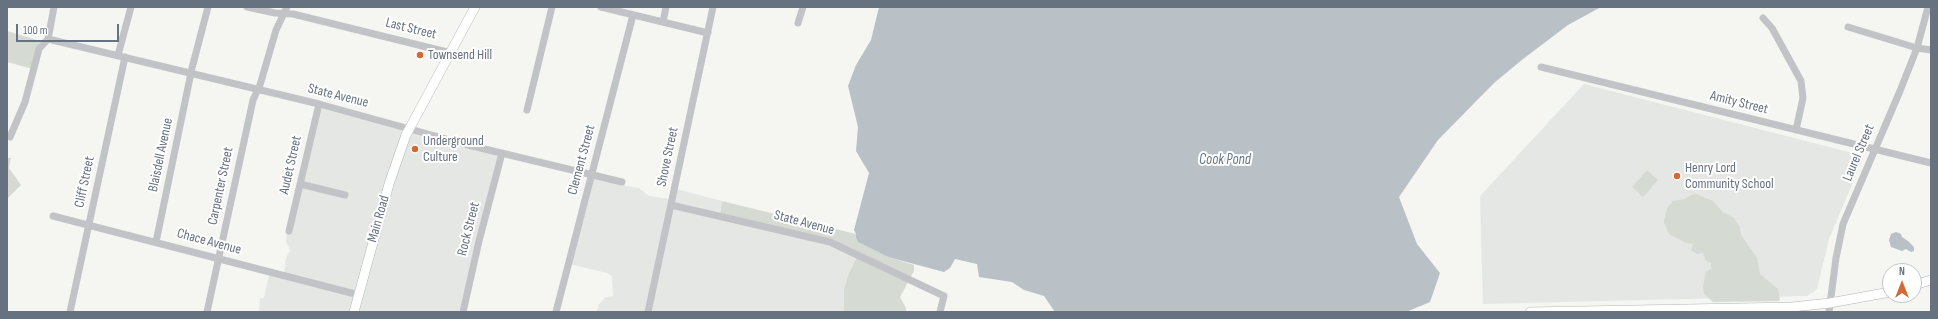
<!DOCTYPE html>
<style>
body{margin:0}
#map{position:relative;width:1938px;height:319px;overflow:hidden;background:#f5f5f2;font-family:"Sofia Sans Condensed",sans-serif}
canvas{display:block}
.frame{position:absolute;inset:0;border:8px solid #677280;pointer-events:none}
.north{position:absolute;left:1882px;top:263px;width:40px;height:40px;box-sizing:border-box;background:#fff;border:1px solid #c2c7cc;border-radius:50%;rotate:0deg;font-size:11px;font-weight:700;line-height:16px;text-align:center;color:#677280}
.north::after{content:'';display:block;margin:auto;width:14px;height:18px;background:#d46a33;clip-path:polygon(50% 0,100% 100%,50% 72%,0 100%)}
.scale{position:absolute;left:16px;top:24px;width:103px;height:18px;box-sizing:border-box;border:2px solid #677280;border-top:0;padding-left:5px;font-size:12px;line-height:14px;white-space:nowrap;color:#677280;-webkit-text-stroke:3px #fff;paint-order:stroke}
</style>
<div id="map">
<canvas width="1938" height="319"></canvas>
<div class="frame"></div>
<div class="north">N</div>
<div class="scale">100 m</div>
</div>
<script>
const ctx = document.querySelector('canvas').getContext('2d');
ctx.lineJoin = 'round';
function fill(path, color) { ctx.fillStyle = color; ctx.fill(path, 'evenodd'); }
const poly = rows => new Path2D(rows.map(r => 'M' + r).join(''));
function trace(path, color, width, dash) { ctx.strokeStyle = color; ctx.lineWidth = width; ctx.lineCap = dash ? 'butt' : 'round'; ctx.setLineDash(dash || []); ctx.stroke(path); }
function write(font, color, halo, rows, align = 'center') {
  ctx.font = font + ' "Sofia Sans Condensed",sans-serif'; ctx.lineWidth = 4; ctx.setLineDash([]); ctx.textBaseline = 'middle'; ctx.strokeStyle = halo; ctx.fillStyle = color; for (const [text, x, y, turn = 0] of rows) {
    ctx.save(); ctx.translate(x, y); ctx.rotate((+turn || 0) * Math.PI / 180); ctx.textAlign = isNaN(turn) ? turn : align; if (halo) ctx.strokeText(text, 0, 0); ctx.fillText(text, 0, 0); ctx.restore();
  }
}
const built = poly([
 [1584,84,1864,156,1829,239,1817,289,1807,296,1483,304,1480,196],
 [319,108,498,154,463,312,259,312,260,298,264,298,270,271,284,273,286,258,290,250,286,242,287,232],
 [592,177,626,186,639,188,649,196,671,199,676,189,722,201,720,214,814,237,857,257,849,273,844,288,844,312,597,312,599,304,606,297,613,296,612,276,607,273,569,264]
]);
const green = poly([
 [7,31,40,41,33,69,7,62],
 [7,158,11,158,9,168,21,185,7,199],
 [1647,170,1658,180,1643,197,1632,187],
 [1696,194,1713,201,1723,212,1734,218,1740,227,1741,235,1757,258,1760,274,1778,289,1780,299,1779,301,1713,302,1704,294,1703,286,1706,271,1711,269,1711,263,1706,261,1703,253,1697,254,1691,250,1693,244,1686,243,1669,234,1664,222,1667,208,1673,201,1685,199,1691,195],
 [722,201,856,234,856,238,858,242,888,257,914,265,914,271,900,297,906,308,906,312,844,312,844,288,849,273,857,257,829,241,720,215]
]);
const water = poly([
 [879,7,1601,7,1568,25,1523,59,1494,83,1438,140,1399,197,1417,244,1440,273,1430,302,1406,312,1055,312,1044,296,1024,290,1012,282,979,277,977,264,955,259,950,268,944,272,888,257,858,242,856,238,856,234,854,230,869,173,856,151,858,127,848,86,856,65,871,40],
 [1896,232,1901,234,1902,237,1908,241,1914,247,1914,251,1911,252,1906,249,1902,251,1891,247,1889,240,1891,234]
]);
const minor = poly([
 [247,7,275,13,293,14,451,53],
 [601,7,708,33],
 [1763,18,1772,28,1801,81,1803,98,1796,130],
 [663,22,666,7],
 [798,23,803,7],
 [1848,27,1917,48,1931,50],
 [48,39,319,104,468,145,622,182],
 [48,39,54,7],
 [118,55,131,7],
 [1541,67,1931,163],
 [527,110,552,7],
 [10,137,25,102,39,49,48,39],
 [300,184,345,195],
 [671,205,830,242,944,296,940,312],
 [53,216,359,295],
 [289,231,319,104],
 [156,242,192,68,208,7],
 [70,312,125,57],
 [207,312,253,100,260,85,276,30,287,7],
 [463,312,479,241,502,153],
 [556,312,633,15],
 [648,312,713,7],
 [1829,312,1836,258,1843,224,1900,91,1917,48,1928,7]
]);
const major = poly([
 [1914,285,1931,280],
 [354,312,389,184,406,135,475,7],
 [1530,312,1792,307,1830,303,1890,292]
]);
const markers = [
 [420,55,4,"#d46a33"],
 [415,149,4,"#d46a33"],
 [1677,176,4,"#d46a33"]
];
const streetNames = [
 ["Last Street",411,29,14],
 ["State Avenue",338,96,14],
 ["Amity Street",1739,103,14],
 ["Laurel Street",1859,153,-67],
 ["Blaisdell Avenue",161,155,-78],
 ["Shove Street",668,157,-78],
 ["Clement Street",582,160,-75],
 ["Audet Street",291,165,-77],
 ["Cliff Street",85,182,-78],
 ["Carpenter Street",221,186,-78],
 ["Main Road",379,219,-74],
 ["State Avenue",804,223,15],
 ["Rock Street",469,229,-76],
 ["Chace Avenue",209,242,15]
];
const poiNames = [
 ["Townsend Hill",428,55],
 ["Underground",423,141],
 ["Culture",423,157],
 ["Henry Lord",1685,168],
 ["Community School",1685,184]
];
const waterNames = [
 ["Cook Pond",1225,160]
];
fill(built, '#e5e7e5');
fill(green, '#d5dbd3');
fill(water, '#b9c1c6');
trace(major, '#b2b5b9', 10);
trace(minor, '#c1c3c7', 7);
trace(major, '#fff', 9);
for (const [x, y, r, color] of markers) { const dot = new Path2D(); dot.arc(x, y, r, 0, 2 * Math.PI); ctx.fillStyle = color; ctx.fill(dot); trace(dot, '#fff', 1.5); }
write('14px', '#677280', '#fff', streetNames);
write('14px', '#677280', '#fff', poiNames, 'left');
write('italic 15px', '#687984', '#fff', waterNames);
</script>
